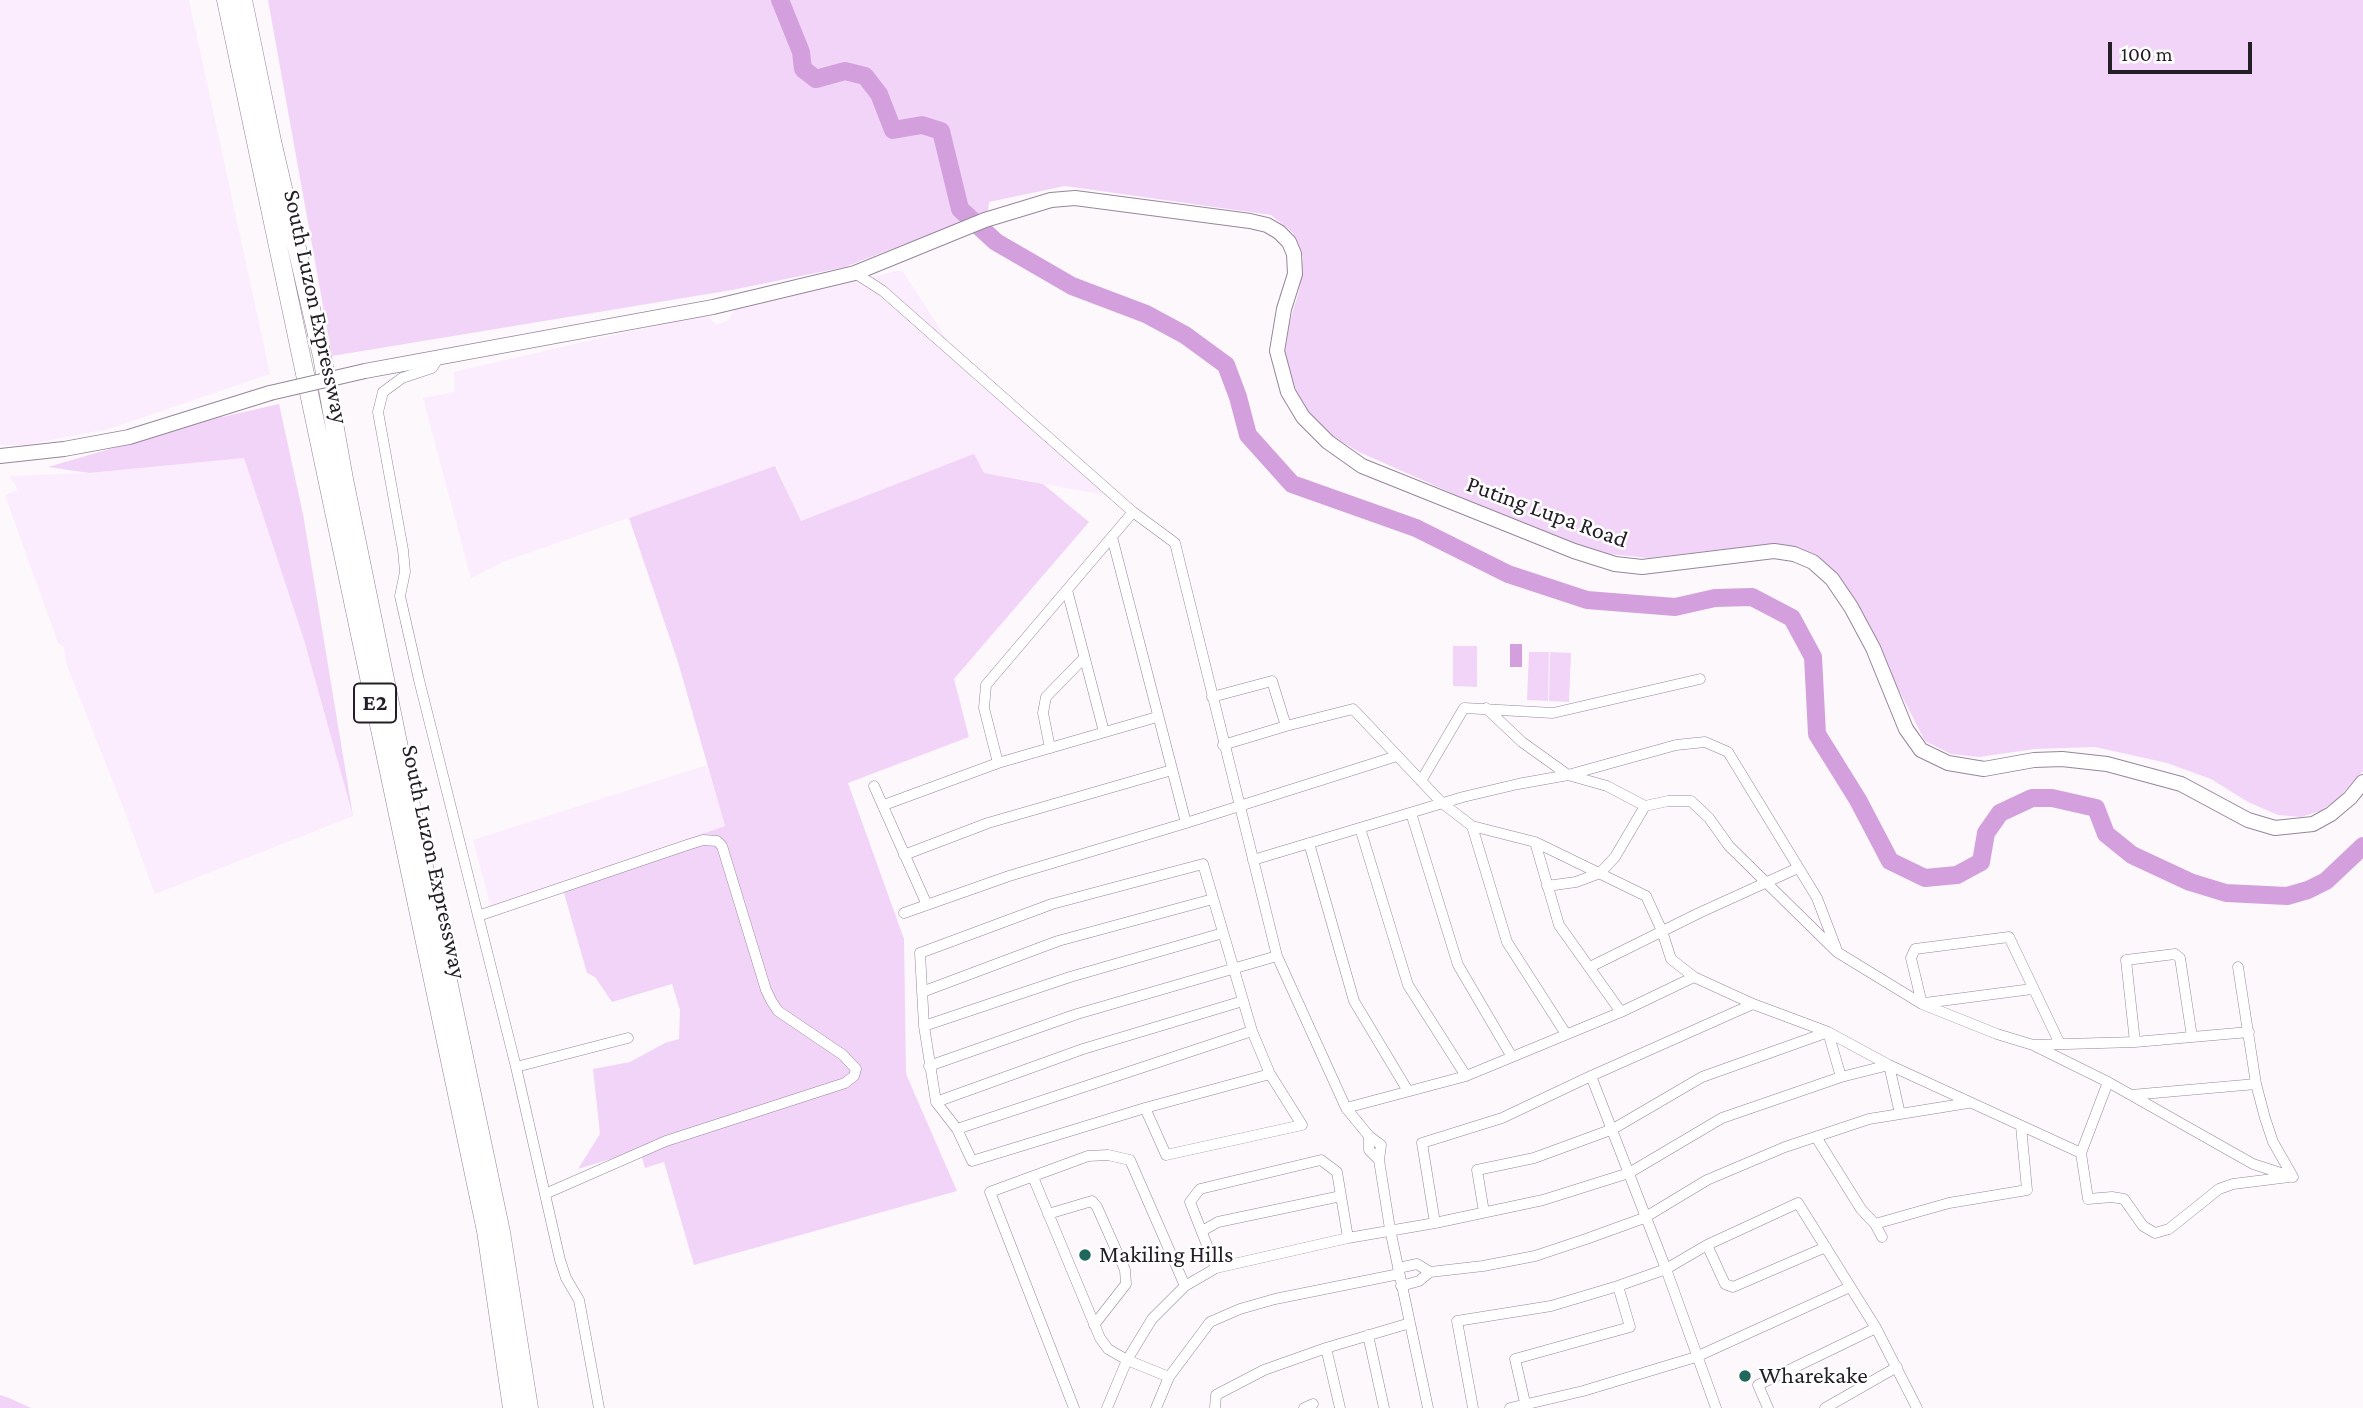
<!DOCTYPE html>
<style>
body{margin:0}
#map{position:relative;width:2363px;height:1408px;overflow:hidden;background:#fcf8fc;font-family:"Crimson Pro",serif}
canvas{display:block}
.scale{position:absolute;left:2108px;top:42px;width:144px;height:32px;box-sizing:border-box;border:4px solid #241e26;border-top:0;padding-left:9px;font-size:21px;line-height:24px;white-space:nowrap;color:#241e26;-webkit-text-stroke:5px #fff;paint-order:stroke}
</style>
<div id="map">
<canvas width="2363" height="1408"></canvas>
<div class="scale">100 m</div>
</div>
<script>
const ctx = document.querySelector('canvas').getContext('2d');
ctx.lineJoin = 'round';
function fill(path, color) { ctx.fillStyle = color; ctx.fill(path, 'evenodd'); }
const poly = rows => new Path2D(rows.map(r => 'M' + r).join(''));
function trace(path, color, width, dash) { ctx.strokeStyle = color; ctx.lineWidth = width; ctx.lineCap = dash ? 'butt' : 'round'; ctx.setLineDash(dash || []); ctx.stroke(path); }
function write(font, color, halo, rows, align = 'center') {
  ctx.font = font + ' "Crimson Pro",serif'; ctx.lineWidth = 5; ctx.setLineDash([]); ctx.textBaseline = 'middle'; ctx.strokeStyle = halo; ctx.fillStyle = color; for (const [text, x, y, turn = 0] of rows) {
    ctx.save(); ctx.translate(x, y); ctx.rotate((+turn || 0) * Math.PI / 180); ctx.textAlign = isNaN(turn) ? turn : align; if (halo) ctx.strokeText(text, 0, 0); ctx.fillText(text, 0, 0); ctx.restore();
  }
}
const built = poly([
 [0,0,189,0,270,374,108,429,25,445,0,445],
 [902,270,971,377,1111,496,984,473,974,455,800,522,777,466,505,561,471,578,423,398,455,392,454,372,705,314,716,325,729,320,734,310],
 [244,458,304,640,353,816,155,894,125,812,66,663,64,647,58,643,5,495,18,490,10,476,89,473],
 [707,765,725,826,491,908,473,840]
]);
const green = poly([
 [268,0,2363,0,2363,771,2337,800,2320,811,2301,817,2278,815,2248,802,2211,779,2167,763,2095,747,2035,749,1979,757,1951,754,1925,741,1846,587,1810,553,1783,545,1761,545,1648,558,1600,553,1533,529,1359,452,1324,431,1302,405,1281,350,1299,291,1303,257,1293,233,1271,215,1065,186,989,202,988,212,845,267,732,290,332,356],
 [279,404,303,514,353,816,304,640,244,458,89,473,48,467,209,420],
 [974,454,984,473,1043,484,1089,522,954,679,969,737,848,783,904,939,906,1074,957,1191,694,1265,664,1162,645,1168,640,1150,578,1169,600,1134,593,1069,630,1062,665,1043,679,1039,680,1010,672,984,612,1002,595,977,587,973,561,883,725,826,678,662,629,518,775,466,801,521],
 [1453,646,1477,646,1477,687,1453,686],
 [1529,652,1549,652,1548,701,1527,700],
 [1550,652,1571,653,1569,702,1549,701],
 [0,1395,9,1398,31,1408,0,1408]
]);
const water = poly([
 [1510,644,1522,644,1522,667,1510,667]
]);
const river = poly([
 [780,0,801,52,803,69,816,79,845,71,865,76,879,94,893,130,922,125,941,131,960,209,996,242,1072,286,1146,314,1185,335,1226,365,1238,397,1248,435,1292,484,1416,528,1508,574,1587,600,1675,607,1715,598,1752,597,1792,618,1813,657,1817,734,1858,800,1890,861,1925,878,1957,875,1981,862,1986,833,2000,813,2032,798,2052,798,2096,808,2106,834,2132,855,2190,882,2226,893,2287,896,2308,890,2326,881,2363,846]
]);
const street = poly([
 [855,273,883,291,1133,512,986,685,984,708,998,763],
 [438,359,432,368,402,378,383,392,378,412,403,550,405,572,400,596,419,680,516,1067,628,1038],
 [1133,512,1175,543,1277,956,1346,1108,1369,1136,1381,1145,1379,1160,1390,1229,1428,1408],
 [1112,537,1186,823],
 [1067,590,1104,732],
 [1212,697,1272,681,1286,726],
 [1486,708,1522,742,1568,775,1607,786,1645,806,1668,801,1691,801,1709,818,1729,846,1837,952,1922,1004,1997,1034,2033,1045,2108,1082,2253,1164,2293,1177],
 [1223,745,1286,726,1353,709,1442,803,1472,826,1535,842,1646,896,1662,931,1671,959,1694,977,1753,1004,1828,1032,1889,1065,2081,1153],
 [1050,748,1043,713,1046,697,1084,658],
 [1421,781,1464,708,1553,713,1700,679],
 [874,786,927,905],
 [884,805,998,763,1157,717],
 [1411,813,1458,965,1512,1057],
 [1472,826,1507,942,1566,1034],
 [1360,828,1408,985,1466,1076],
 [1535,842,1559,925,1621,1012],
 [1309,843,1354,1001,1408,1091],
 [904,855,988,823,1172,770],
 [1253,860,1463,797,1518,784,1568,775,1676,745,1705,742,1728,752,1817,898,1836,948],
 [1547,886,1576,882,1600,873,1615,857,1645,806],
 [904,913,1009,876,1186,823,1397,756],
 [478,916,687,845,703,840,717,841,722,846,766,990,772,1002,778,1011,843,1055,856,1069,854,1076,845,1083,666,1141,545,1194],
 [1590,967,1699,913,1798,868],
 [2238,967,2256,1084,2265,1118,2273,1142,2293,1177],
 [922,992,1058,941,1213,899],
 [1925,1003,2032,989],
 [1922,1004,1911,958,1915,949,2009,937,2060,1044],
 [924,1026,1070,977,1223,933],
 [1828,1032,1841,1077],
 [2135,1042,2126,960,2175,954,2180,958,2192,1037],
 [2033,1045,2135,1042,2249,1032],
 [1889,1065,1900,1114],
 [929,1066,1077,1014,1277,956],
 [516,1067,560,1260,566,1278,579,1300,599,1408],
 [1591,1076,1666,1269,1716,1408],
 [2108,1082,2081,1153,2088,1199,2112,1197,2124,1199,2143,1226,2155,1233,2169,1229,2219,1189,2233,1184,2289,1177],
 [2131,1095,2256,1084],
 [936,1102,1083,1049,1243,1001],
 [1145,1108,1166,1155,1302,1125,1270,1074,1252,1031,1203,864,1052,904,920,953,924,1026,936,1102,957,1129,972,1161,1145,1108,1270,1074],
 [1346,1108,1466,1076,1621,1012,1694,977],
 [957,1129,1252,1031],
 [1369,1136,1369,1150,1379,1160],
 [1816,1137,1861,1209,1875,1224,1949,1203,2027,1190,2021,1126],
 [1033,1177,1100,1338,1108,1349,1127,1360,1169,1377],
 [1484,1212,1477,1170,1534,1158,1613,1129,1702,1077,1828,1032],
 [1048,1214,1092,1201,1097,1207,1125,1270,1126,1284,1094,1325],
 [1435,1223,1422,1143,1502,1118,1591,1076,1753,1004],
 [1875,1224,1882,1237],
 [1202,1231,1218,1222,1341,1196],
 [1707,1245,1725,1284,1733,1287,1826,1247],
 [1216,1268,1190,1202,1200,1189,1321,1160,1337,1172,1348,1238],
 [1398,1268,1417,1264,1430,1272],
 [1401,1286,1419,1281,1430,1272,1483,1266,1535,1256,1586,1239,1644,1218,1707,1180,1785,1147,1869,1119,1968,1103],
 [1368,1335,1384,1408],
 [1326,1348,1340,1408],
 [1526,1407,1515,1359,1630,1327,1618,1286],
 [1074,1408,990,1192,1088,1156,1108,1155,1130,1160,1185,1286],
 [1107,1408,1127,1360,1152,1319,1185,1286,1216,1268,1348,1238,1435,1223,1543,1200,1629,1173,1722,1118,1841,1077,1889,1065],
 [1156,1408,1169,1377,1210,1322,1240,1309,1275,1299,1399,1274],
 [1215,1408,1216,1395,1264,1370,1326,1348,1410,1323],
 [1304,1408,1313,1404],
 [1473,1408,1457,1321,1551,1306,1618,1286,1666,1269,1707,1245,1798,1203,1876,1328,1917,1408],
 [1510,1408,1583,1391,1696,1357,1850,1287],
 [1768,1408,1758,1385,1876,1328],
 [1825,1408,1897,1367]
]);
const secondary = poly([
 [365,371,713,307,855,273,985,220,1051,200,1075,198,1250,221,1267,225,1279,232,1289,242,1294,254,1295,274,1284,309,1277,351,1288,392,1303,417,1328,442,1362,466,1574,551,1615,564,1642,567,1774,551,1794,554,1813,562,1832,579,1851,607,1873,648,1906,729,1921,750,1948,763,1984,769,2034,760,2062,759,2107,764,2181,784,2248,820,2275,828,2313,824,2331,814,2350,798,2363,782],
 [0,456,64,449,129,437,270,393]
]);
const highway = poly([
 [226,0,486,1231,512,1408],
 [243,0,272,141,322,356,344,479,404,772,501,1232,529,1408]
]);
const secondaryBridge = poly([
 [270,393,365,371]
]);
const markers = [
 [1085,1255,7,"#21685c"],
 [1745,1376,7,"#21685c"]
];
const shields = [
 [375,703,42]
];
const shieldNames = [
 ["E2",375,703]
];
const streetNames = [
 ["South Luzon Expressway",316,307,78],
 ["Puting Lupa Road",1547,512,20],
 ["South Luzon Expressway",434,862,78]
];
const poiNames = [
 ["Makiling Hills",1099,1255],
 ["Wharekake",1759,1376]
];
fill(built, '#fbecfe');
fill(green, '#f2d4f8');
fill(water, '#d3a0dd');
trace(river, '#d3a0dd', 18);
trace(street, '#97869b', 11);
trace(secondary, '#97869b', 16);
trace(highway, '#97869b', 19);
trace(street, '#fff', 10);
trace(secondary, '#fff', 14);
trace(highway, '#fff', 18);
trace(secondaryBridge, '#97869b', 16, []);
trace(secondaryBridge, '#fff', 14);
for (const [x, y, r, color] of markers) { const dot = new Path2D(); dot.arc(x, y, r, 0, 2 * Math.PI); ctx.fillStyle = color; ctx.fill(dot); trace(dot, '#fff', 2.5); }
for (const [x, y, w] of shields) { const box = new Path2D(); box.roundRect(x - w / 2, y - 19.5, w, 39, 5); ctx.fillStyle = '#fff'; ctx.fill(box); trace(box, '#241e26', 2); }
write('bold 23px', '#241e26', null, shieldNames);
write('24px', '#241e26', '#fff', streetNames);
write('24px', '#241e26', '#fff', poiNames, 'left');
</script>
